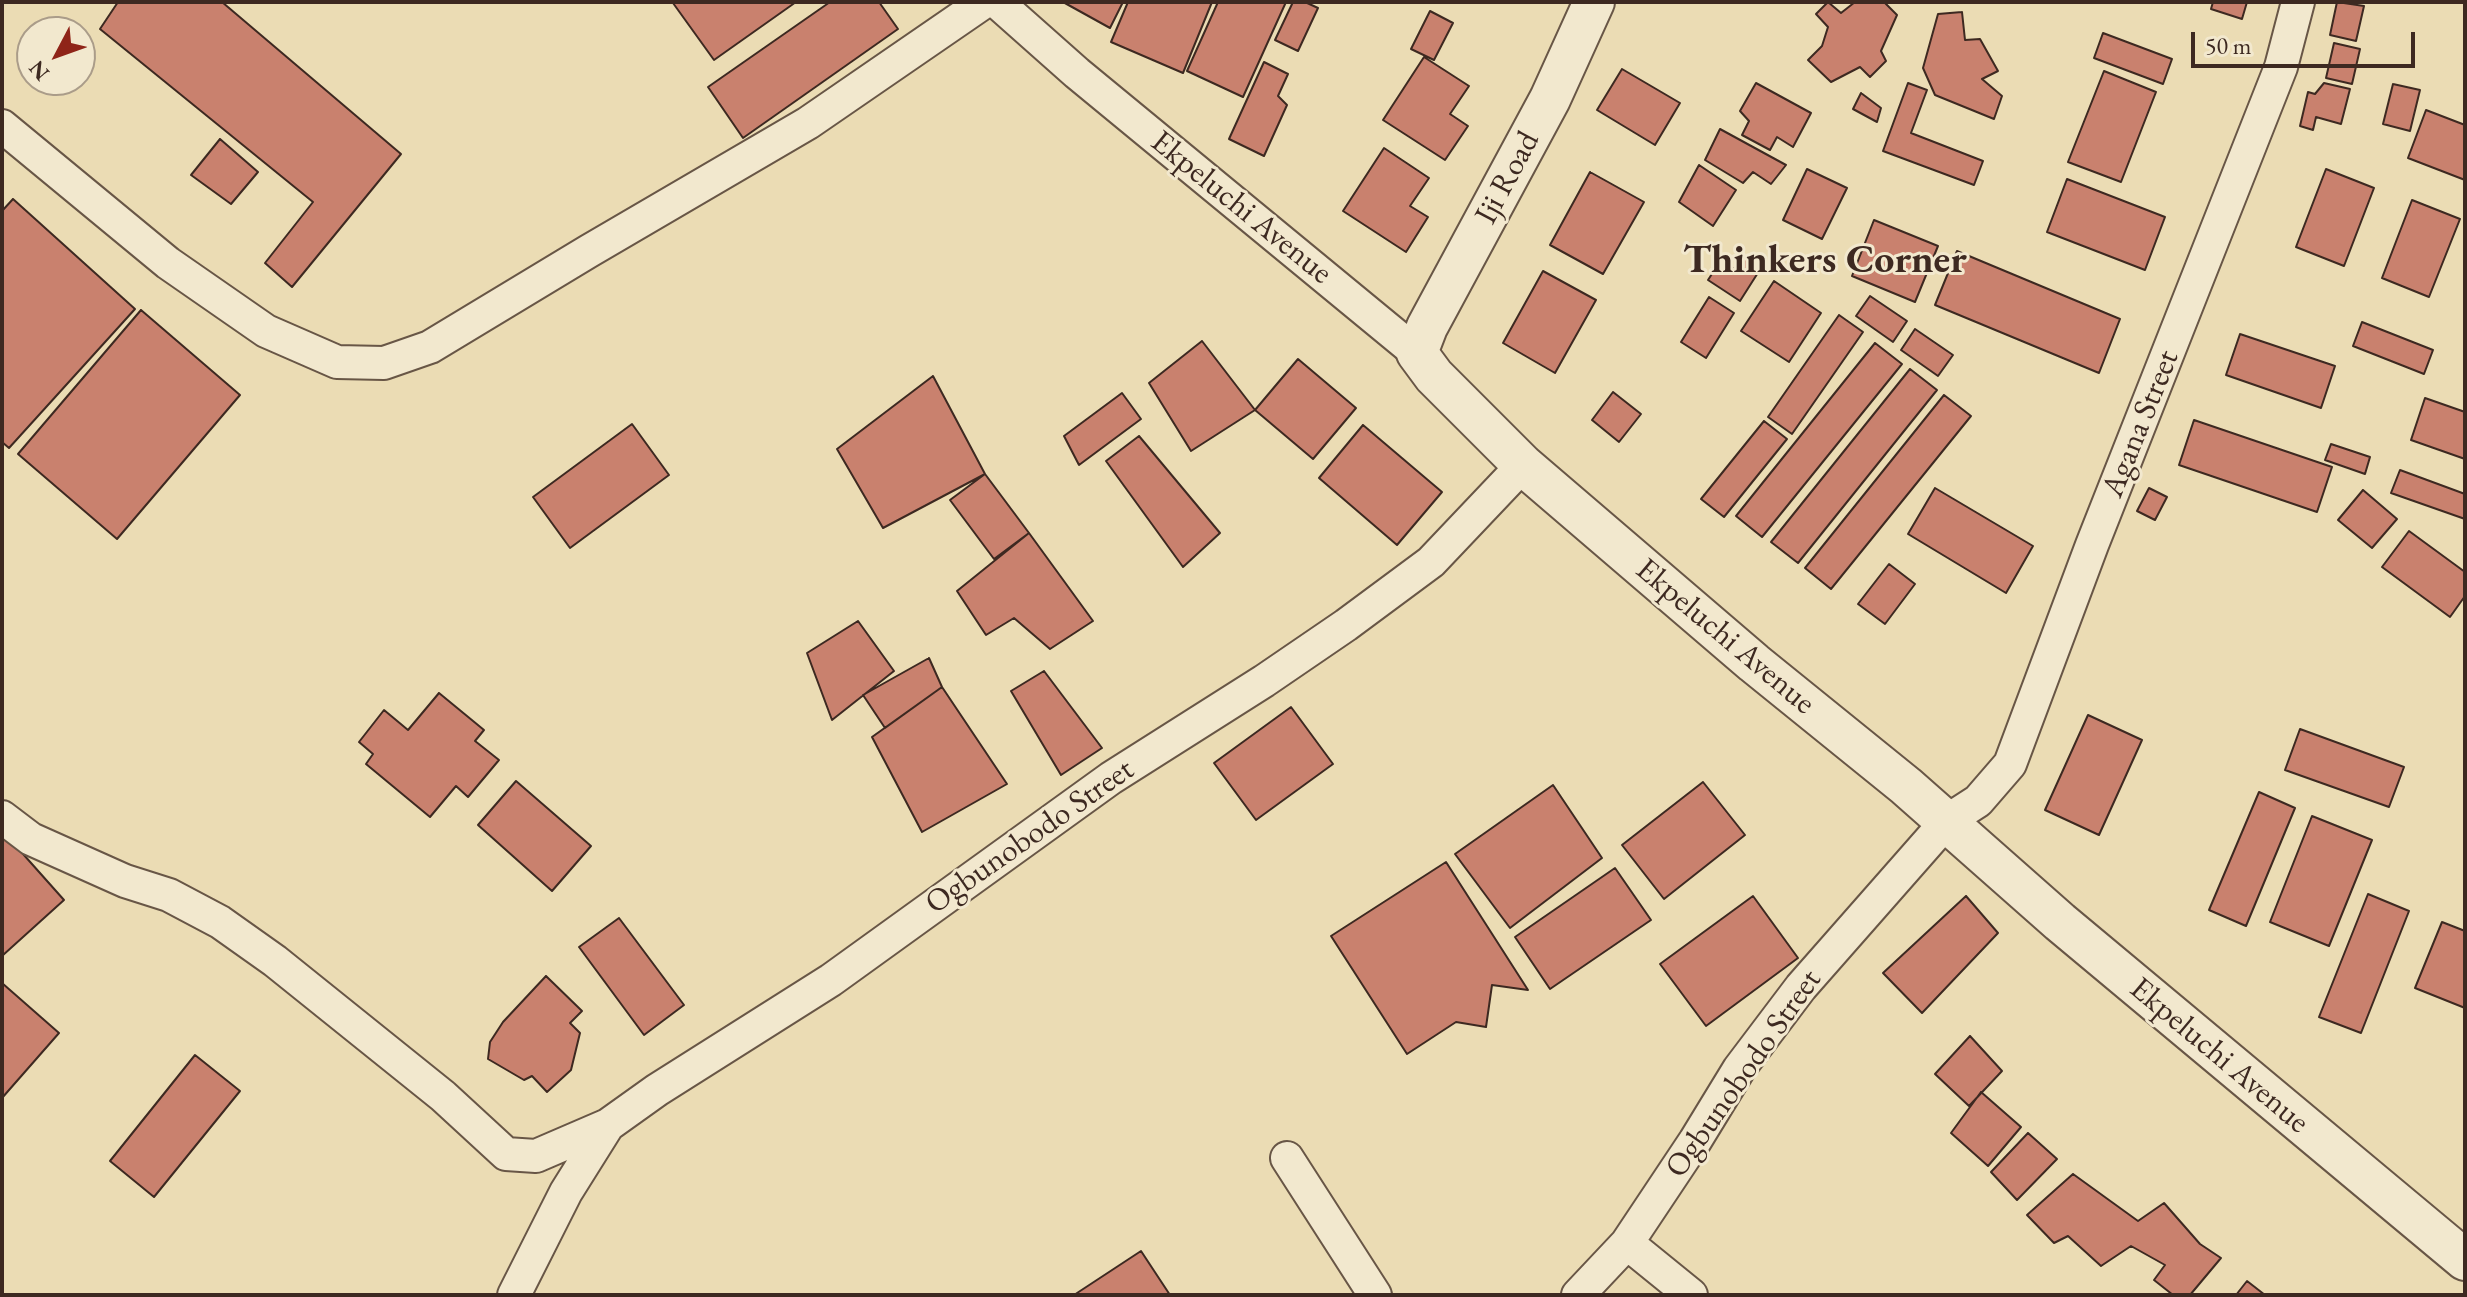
<!DOCTYPE html>
<style>
body{margin:0}
#map{position:relative;width:2467px;height:1297px;overflow:hidden;background:#ebdcb4;font-family:"EB Garamond",serif}
canvas{display:block}
.frame{position:absolute;inset:0;border:4px solid #3d2921;pointer-events:none}
.north{position:absolute;left:16px;top:16px;width:80px;height:80px;box-sizing:border-box;background:#f2e8ce;border:2px solid #aa9c89;border-radius:50%;rotate:229deg;font-size:22px;font-weight:700;line-height:32px;text-align:center;color:#3d2921}
.north::after{content:'';display:block;margin:auto;width:28px;height:36px;background:#8f2418;clip-path:polygon(50% 0,100% 100%,50% 72%,0 100%)}
.scale{position:absolute;left:2191px;top:32px;width:224px;height:36px;box-sizing:border-box;border:4px solid #3d2921;border-top:0;padding-left:10px;font-size:24px;line-height:28px;white-space:nowrap;color:#3d2921;-webkit-text-stroke:6px #f2e8ce;paint-order:stroke}
</style>
<div id="map">
<canvas width="2467" height="1297"></canvas>
<div class="frame"></div>
<div class="north">N</div>
<div class="scale">50 m</div>
</div>
<script>
const ctx = document.querySelector('canvas').getContext('2d');
ctx.lineJoin = 'round';
function fill(path, color) { ctx.fillStyle = color; ctx.fill(path, 'evenodd'); }
const poly = rows => new Path2D(rows.map(r => 'M' + r).join(''));
function trace(path, color, width, dash) { ctx.strokeStyle = color; ctx.lineWidth = width; ctx.lineCap = dash ? 'butt' : 'round'; ctx.setLineDash(dash || []); ctx.stroke(path); }
function write(font, color, halo, rows, align = 'center') {
  ctx.font = font + ' "EB Garamond",serif'; ctx.lineWidth = 6; ctx.setLineDash([]); ctx.textBaseline = 'middle'; ctx.strokeStyle = halo; ctx.fillStyle = color; for (const [text, x, y, turn = 0] of rows) {
    ctx.save(); ctx.translate(x, y); ctx.rotate((+turn || 0) * Math.PI / 180); ctx.textAlign = isNaN(turn) ? turn : align; if (halo) ctx.strokeText(text, 0, 0); ctx.fillText(text, 0, 0); ctx.restore();
  }
}
const building = poly([
 [118,2,222,2,401,154,292,287,265,263,313,202,100,29,118,2],
 [675,2,796,2,714,60,673,3,675,2],
 [830,2,879,2,898,29,743,138,708,87,830,2],
 [1063,2,1123,2,1110,28,1063,2],
 [1128,2,1212,2,1183,73,1111,42,1128,2],
 [1218,2,1286,2,1243,97,1187,71,1218,2],
 [1293,2,1305,2,1318,8,1298,51,1275,40,1293,2],
 [1828,2,1841,13,1855,2,1884,2,1897,15,1881,51,1886,61,1870,77,1860,67,1831,82,1808,60,1822,46,1828,27,1816,14,1828,2],
 [2213,2,2247,2,2242,19,2211,9,2213,2],
 [2337,2,2364,6,2356,41,2330,35,2337,2],
 [1430,11,1453,23,1434,60,1411,49,1430,11],
 [1962,12,1965,40,1980,39,1998,71,1982,79,2002,96,1994,119,1935,95,1923,68,1938,14,1962,12],
 [2103,33,2172,59,2163,84,2094,58,2103,33],
 [2334,43,2360,49,2352,84,2326,78,2334,43],
 [1424,57,1469,86,1450,114,1468,126,1445,160,1383,120,1424,57],
 [1264,62,1288,74,1278,96,1287,105,1264,156,1229,139,1264,62],
 [1622,69,1680,103,1655,145,1597,110,1622,69],
 [2104,71,2156,92,2121,182,2068,162,2104,71],
 [1756,83,1811,113,1793,147,1777,137,1770,150,1742,135,1749,121,1740,111,1756,83],
 [1908,83,1927,90,1911,133,1983,161,1974,185,1883,151,1908,83],
 [2324,83,2350,89,2341,124,2316,117,2313,130,2300,126,2308,92,2315,94,2324,83],
 [2393,84,2420,90,2410,131,2383,124,2393,84],
 [1861,93,1881,108,1877,122,1853,109,1861,93],
 [2426,110,2465,125,2465,180,2408,158,2426,110],
 [1720,129,1786,165,1771,184,1753,172,1743,183,1705,160,1720,129],
 [220,139,258,172,231,204,191,175,220,139],
 [1384,148,1429,178,1410,206,1428,217,1406,252,1343,211,1384,148],
 [1699,165,1736,190,1713,226,1679,202,1699,165],
 [1807,169,1847,188,1822,239,1783,220,1807,169],
 [2326,169,2374,188,2344,266,2296,247,2326,169],
 [1590,172,1644,202,1603,274,1550,245,1590,172],
 [2067,179,2165,217,2145,270,2047,232,2067,179],
 [13,199,135,309,9,448,2,442,2,211,13,199],
 [2412,200,2460,219,2429,297,2382,278,2412,200],
 [1874,220,1938,246,1915,302,1852,276,1874,220],
 [1957,251,2120,319,2099,373,1935,305,1957,251],
 [1742,256,1761,268,1740,301,1708,280,1721,260,1734,269,1742,256],
 [1543,271,1596,300,1555,373,1503,343,1543,271],
 [1774,281,1821,313,1789,362,1741,331,1774,281],
 [1870,296,1907,321,1893,342,1856,316,1870,296],
 [1709,297,1734,313,1706,358,1681,342,1709,297],
 [141,310,240,395,117,539,18,454,141,310],
 [1839,315,1863,332,1792,434,1768,417,1839,315],
 [2362,322,2433,350,2424,374,2353,346,2362,322],
 [1915,329,1953,355,1938,376,1901,350,1915,329],
 [2240,334,2335,366,2321,408,2226,375,2240,334],
 [1202,341,1255,410,1191,451,1149,383,1202,341],
 [1875,343,1902,364,1762,537,1736,516,1875,343],
 [1298,359,1356,408,1313,459,1255,410,1298,359],
 [1910,369,1937,390,1798,563,1771,542,1910,369],
 [933,376,985,474,883,528,837,449,933,376],
 [1613,392,1641,414,1619,442,1592,420,1613,392],
 [1122,393,1141,419,1079,465,1064,436,1122,393],
 [1944,395,1971,416,1831,589,1805,568,1944,395],
 [2425,398,2465,412,2465,459,2411,440,2425,398],
 [2194,420,2332,467,2317,512,2179,465,2194,420],
 [1764,421,1787,439,1724,517,1701,499,1764,421],
 [632,424,669,475,570,548,533,497,632,424],
 [1363,425,1442,492,1397,545,1319,478,1363,425],
 [1139,436,1220,533,1183,567,1106,461,1139,436],
 [2331,444,2370,457,2365,474,2325,460,2331,444],
 [2400,470,2465,494,2465,519,2391,493,2400,470],
 [985,474,1029,533,994,559,950,500,985,474],
 [1935,488,2033,546,2006,593,1908,534,1935,488],
 [2149,488,2167,497,2155,520,2137,511,2149,488],
 [2363,490,2397,519,2372,548,2338,520,2363,490],
 [2409,531,2465,572,2465,596,2450,617,2382,567,2409,531],
 [1029,533,1093,621,1050,649,1014,618,986,635,957,591,1029,533],
 [1889,564,1915,584,1885,624,1858,604,1889,564],
 [858,621,894,671,832,720,807,653,858,621],
 [929,658,942,687,885,728,863,695,929,658],
 [1044,671,1102,748,1061,775,1011,691,1044,671],
 [942,687,1007,784,922,832,872,737,942,687],
 [439,693,484,730,475,741,499,760,468,797,456,786,430,817,366,764,373,754,359,742,384,710,408,730,439,693],
 [1291,707,1333,764,1256,820,1214,763,1291,707],
 [2088,715,2142,740,2099,835,2045,810,2088,715],
 [2300,729,2404,767,2389,807,2285,770,2300,729],
 [516,781,591,846,552,891,478,825,516,781],
 [1703,782,1745,835,1664,899,1622,845,1703,782],
 [1553,785,1602,858,1510,928,1455,854,1553,785],
 [2259,792,2295,808,2246,926,2209,910,2259,792],
 [2312,816,2372,840,2329,946,2270,922,2312,816],
 [7,836,64,900,2,956,2,841,7,836],
 [1446,862,1528,990,1492,985,1486,1027,1456,1022,1407,1054,1331,936,1446,862],
 [1615,868,1651,920,1550,989,1515,937,1615,868],
 [2368,894,2409,911,2361,1033,2319,1017,2368,894],
 [1753,896,1798,958,1706,1026,1660,964,1753,896],
 [1966,896,1998,933,1922,1013,1883,973,1966,896],
 [619,918,684,1005,644,1035,579,947,619,918],
 [2442,922,2465,931,2465,1008,2415,988,2442,922],
 [546,976,582,1011,570,1023,580,1033,571,1070,547,1092,532,1076,524,1080,488,1059,490,1042,503,1022,546,976],
 [2,983,59,1033,2,1098,2,983],
 [1970,1036,2002,1071,1969,1106,1935,1074,1970,1036],
 [195,1055,240,1091,154,1197,110,1161,195,1055],
 [1981,1092,2021,1127,1988,1166,1951,1133,1981,1092],
 [2028,1133,2057,1159,2017,1200,1991,1172,2028,1133],
 [2073,1174,2138,1221,2164,1203,2200,1244,2221,1258,2190,1295,2173,1295,2154,1280,2165,1265,2131,1246,2101,1266,2068,1236,2054,1243,2027,1215,2073,1174],
 [1141,1251,1170,1295,1074,1295,1141,1251],
 [2247,1281,2265,1295,2236,1295,2247,1281]
]);
const minor = poly([
 [997,2,1077,73,1417,353],
 [2,126,168,263,266,331,337,362,384,363,430,347,589,251,808,123,984,2],
 [2,817,31,839,125,881,169,895,220,922,275,961,443,1096,506,1154,536,1156,608,1125,657,1090,831,980,1111,778,1264,681,1346,625,1431,562,1523,465],
 [1287,1158,1375,1295],
 [1627,1243,1691,1295],
 [514,1295,566,1192,608,1125],
 [1578,1295,1627,1243,1695,1141,1739,1069,1801,987,1947,821,1978,801,2010,764,2092,545,2281,67,2298,2]
]);
const tertiary = poly([
 [1594,2,1550,99,1427,327,1417,353,1434,376,1523,465,1754,663,1906,786,2060,922,2465,1260]
]);
const streetNames = [
 ["Iji Road",1508,178,-62],
 ["Ekpeluchi Avenue",1241,208,39],
 ["Agana Street",2141,424,-68],
 ["Ekpeluchi Avenue",1725,637,40],
 ["Ogbunobodo Street",1030,837,-35],
 ["Ekpeluchi Avenue",2219,1056,40],
 ["Ogbunobodo Street",1744,1074,-55]
];
const districtNames = [
 ["Thinkers Corner",1825,261]
];
fill(building, '#c9816e');
trace(building, '#3d2921', 2);
trace(minor, '#685646', 36);
trace(tertiary, '#685646', 44);
trace(minor, '#f2e8ce', 32);
trace(tertiary, '#f2e8ce', 40);
write('32px', '#3d2921', '#f2e8ce', streetNames);
write('bold 40px', '#3d2921', '#f2e8ce', districtNames);
</script>
